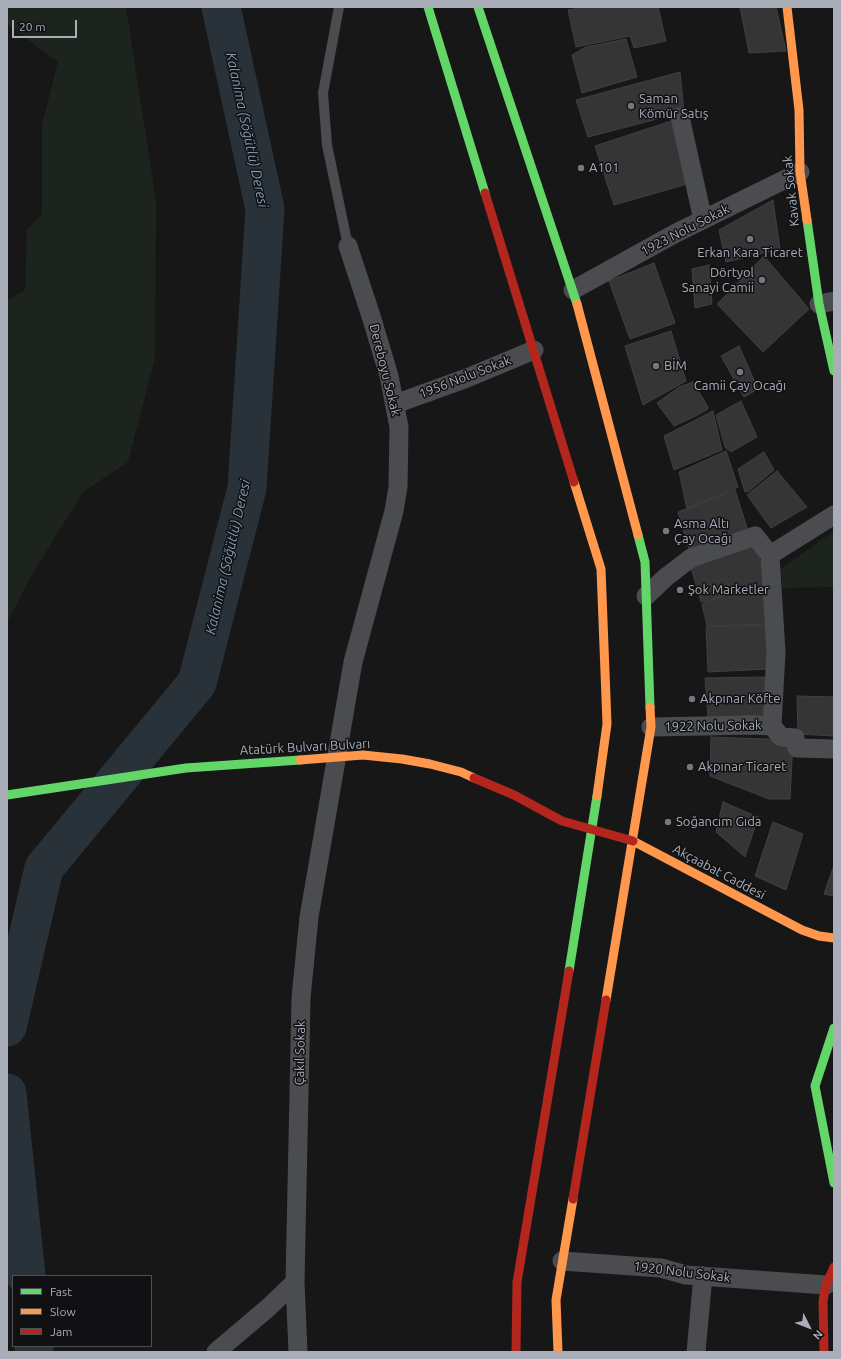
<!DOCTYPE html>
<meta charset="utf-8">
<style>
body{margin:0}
#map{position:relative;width:841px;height:1359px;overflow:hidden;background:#171717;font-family:Ubuntu,sans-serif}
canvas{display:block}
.frame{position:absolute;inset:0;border:8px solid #a8adb8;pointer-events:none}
.legend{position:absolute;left:12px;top:1275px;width:140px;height:72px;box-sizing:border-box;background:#111113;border:1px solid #4d4f55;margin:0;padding:5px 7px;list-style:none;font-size:12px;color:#a8adb8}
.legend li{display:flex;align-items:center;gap:8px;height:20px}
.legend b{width:20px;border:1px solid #4d4f55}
.north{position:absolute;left:789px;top:1307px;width:40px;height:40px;-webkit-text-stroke:3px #111113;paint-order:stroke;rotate:132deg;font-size:11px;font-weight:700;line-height:16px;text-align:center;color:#a8adb8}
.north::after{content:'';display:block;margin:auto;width:14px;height:18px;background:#a8adb8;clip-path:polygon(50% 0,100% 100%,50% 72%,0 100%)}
.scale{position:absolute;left:12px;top:20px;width:65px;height:18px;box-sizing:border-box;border:2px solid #a8adb8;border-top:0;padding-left:5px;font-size:12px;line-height:14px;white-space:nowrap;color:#a8adb8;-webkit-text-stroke:3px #111113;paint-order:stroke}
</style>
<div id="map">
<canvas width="841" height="1359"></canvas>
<div class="frame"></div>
<ul class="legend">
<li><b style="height:5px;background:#63d668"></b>Fast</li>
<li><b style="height:5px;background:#ff974d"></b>Slow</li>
<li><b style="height:5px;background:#b3261e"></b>Jam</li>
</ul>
<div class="north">N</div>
<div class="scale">20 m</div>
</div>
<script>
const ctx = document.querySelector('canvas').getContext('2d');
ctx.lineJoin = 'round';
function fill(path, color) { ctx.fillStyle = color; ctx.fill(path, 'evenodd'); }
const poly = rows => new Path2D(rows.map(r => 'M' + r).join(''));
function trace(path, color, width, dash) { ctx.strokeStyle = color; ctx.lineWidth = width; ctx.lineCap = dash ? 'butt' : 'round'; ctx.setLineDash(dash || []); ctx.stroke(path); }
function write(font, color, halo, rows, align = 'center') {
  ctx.font = font + ' Ubuntu,sans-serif'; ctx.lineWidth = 3; ctx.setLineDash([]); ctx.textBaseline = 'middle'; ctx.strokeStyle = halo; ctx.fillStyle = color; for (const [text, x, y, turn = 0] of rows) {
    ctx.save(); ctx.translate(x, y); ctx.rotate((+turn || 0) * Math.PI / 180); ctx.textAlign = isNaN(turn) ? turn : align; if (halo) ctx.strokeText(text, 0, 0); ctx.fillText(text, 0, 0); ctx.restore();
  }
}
const green = poly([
 [7,7,126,7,156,201,155,358,128,462,83,492,33,573,7,622,7,300,25,290,27,230,42,214,42,125,58,62,7,24],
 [834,531,834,587,782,588,781,569]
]);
const river = poly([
 [7,1027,44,868,197,683,247,488,265,209,221,7],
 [7,1093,26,1276],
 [34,1346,34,1352]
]);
const building = poly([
 [586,7,658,7,666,41,634,48,630,36,576,47,568,10,586,7],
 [740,7,776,7,786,51,749,53,740,7],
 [626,39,637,77,582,93,572,55,586,47,626,39],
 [680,72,684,112,588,137,576,100,680,72],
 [677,119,691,183,614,205,595,146,677,119],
 [773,200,780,249,726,262,719,230,773,200],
 [764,256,809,309,763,352,717,304,764,256],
 [654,263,675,323,630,339,609,281,654,263],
 [709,265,712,304,695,308,692,269,709,265],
 [671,331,686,381,643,405,625,346,671,331],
 [739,346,758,389,744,397,721,356,739,346],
 [693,382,708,407,708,409,696,416,674,426,657,403,679,387,693,382],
 [741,401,757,437,731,452,725,447,716,415,741,401],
 [713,411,722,450,674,470,664,436,713,411],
 [726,451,738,487,687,509,679,472,726,451],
 [764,452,774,470,749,491,745,492,738,469,764,452],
 [777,471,807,507,771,528,747,495,777,471],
 [735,490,749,534,691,556,678,512,735,490],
 [752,541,767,577,715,599,701,602,690,564,752,541],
 [767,579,768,624,707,626,702,604,767,579],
 [768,625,769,669,708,672,706,627,768,625],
 [765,677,765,715,708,717,705,678,765,677],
 [797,696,834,697,834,736,798,734,797,696],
 [711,737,793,740,790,799,769,799,710,776,711,737],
 [723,802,758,817,745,857,716,832,723,802],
 [773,822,803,834,786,890,755,876,773,822],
 [834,865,834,896,824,894,834,865]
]);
const lane = poly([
 [339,7,323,93,327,145,348,246]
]);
const street = poly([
 [680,117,703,220],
 [573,290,676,233,800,172],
 [819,304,834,301],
 [395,404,467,378,534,350],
 [646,596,666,577,691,558,755,536,770,555,834,515],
 [772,726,781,737,795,738,797,748,834,749],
 [651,727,753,725,772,726,776,652,770,555],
 [562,1261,661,1268,686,1275,826,1285],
 [216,1352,269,1307,295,1282],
 [298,1352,295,1282,301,998,309,917,353,662,394,511,398,487,399,427,389,376,371,316,348,246],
 [696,1352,703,1276]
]);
const fast = poly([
 [428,7,485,193],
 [478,7,577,304],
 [807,220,819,304,834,371],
 [638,535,645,562,650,707],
 [7,795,186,768,300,760],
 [569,971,597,796],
 [834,1028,815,1086,834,1183]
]);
const slow = poly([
 [787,7,799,110,800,172,807,220],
 [577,304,638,535],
 [574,482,601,569,607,724,597,796],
 [300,760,363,755,402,759,430,764,461,772,474,778],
 [633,841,802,930,819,936,834,938],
 [606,1000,651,727,650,707],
 [558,1352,556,1300,573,1199]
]);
const jam = poly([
 [485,193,574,482],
 [474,778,514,795,562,821,633,841],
 [573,1199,606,1000],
 [516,1352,517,1282,569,971],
 [824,1352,823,1301,826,1285,834,1267]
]);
const markers = [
 [631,106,4,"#757880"],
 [581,168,4,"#757880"],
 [750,239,4,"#757880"],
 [762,280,4,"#757880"],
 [656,366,4,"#757880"],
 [740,372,4,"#757880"],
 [666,531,4,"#757880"],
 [680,590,4,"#757880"],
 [692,699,4,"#757880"],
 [690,767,4,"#757880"],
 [668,822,4,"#757880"]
];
const poiNames = [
 ["Saman",639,99],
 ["Kömür Satış",639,114],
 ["A101",589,168],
 ["Erkan Kara Ticaret",750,253,"center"],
 ["Dörtyol",754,273,"right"],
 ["Sanayi Camii",754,288,"right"],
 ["BİM",664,366],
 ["Camii Çay Ocağı",740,386,"center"],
 ["Asma Altı",674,524],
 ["Çay Ocağı",674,539],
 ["Şok Marketler",688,590],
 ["Akpınar Köfte",700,699],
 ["Akpınar Ticaret",698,767],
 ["Soğancım Gıda",676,822]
];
const streetNames = [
 ["Kavak Sokak",791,191,-96],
 ["1923 Nolu Sokak",685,230,-27],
 ["Dereboyu Sokak",385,370,76],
 ["1956 Nolu Sokak",465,377,-21],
 ["1922 Nolu Sokak",713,726,-1],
 ["Atatürk Bulvarı Bulvarı",305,747,-3],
 ["Akçaabat Caddesi",719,872,28],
 ["Çakıl Sokak",300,1053,-89],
 ["1920 Nolu Sokak",682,1272,7]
];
const waterNames = [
 ["Kalanima (Söğütlü) Deresi",247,130,78],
 ["Kalanima (Söğütlü) Deresi",228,557,-77]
];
fill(green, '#1d241e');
trace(river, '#2a3239', 39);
fill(building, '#353536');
trace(building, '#3f4043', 1);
trace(lane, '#4b4c50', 10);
trace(street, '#4b4c50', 19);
trace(fast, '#63d668', 9);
trace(slow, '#ff974d', 9);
trace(jam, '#b3261e', 9);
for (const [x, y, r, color] of markers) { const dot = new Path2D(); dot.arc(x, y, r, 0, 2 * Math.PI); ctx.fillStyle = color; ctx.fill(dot); trace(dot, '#111113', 1.5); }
write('13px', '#a8adb8', '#111113', poiNames, 'left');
write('13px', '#a8adb8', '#111113', streetNames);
write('italic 14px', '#7f9bb3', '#111113', waterNames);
</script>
